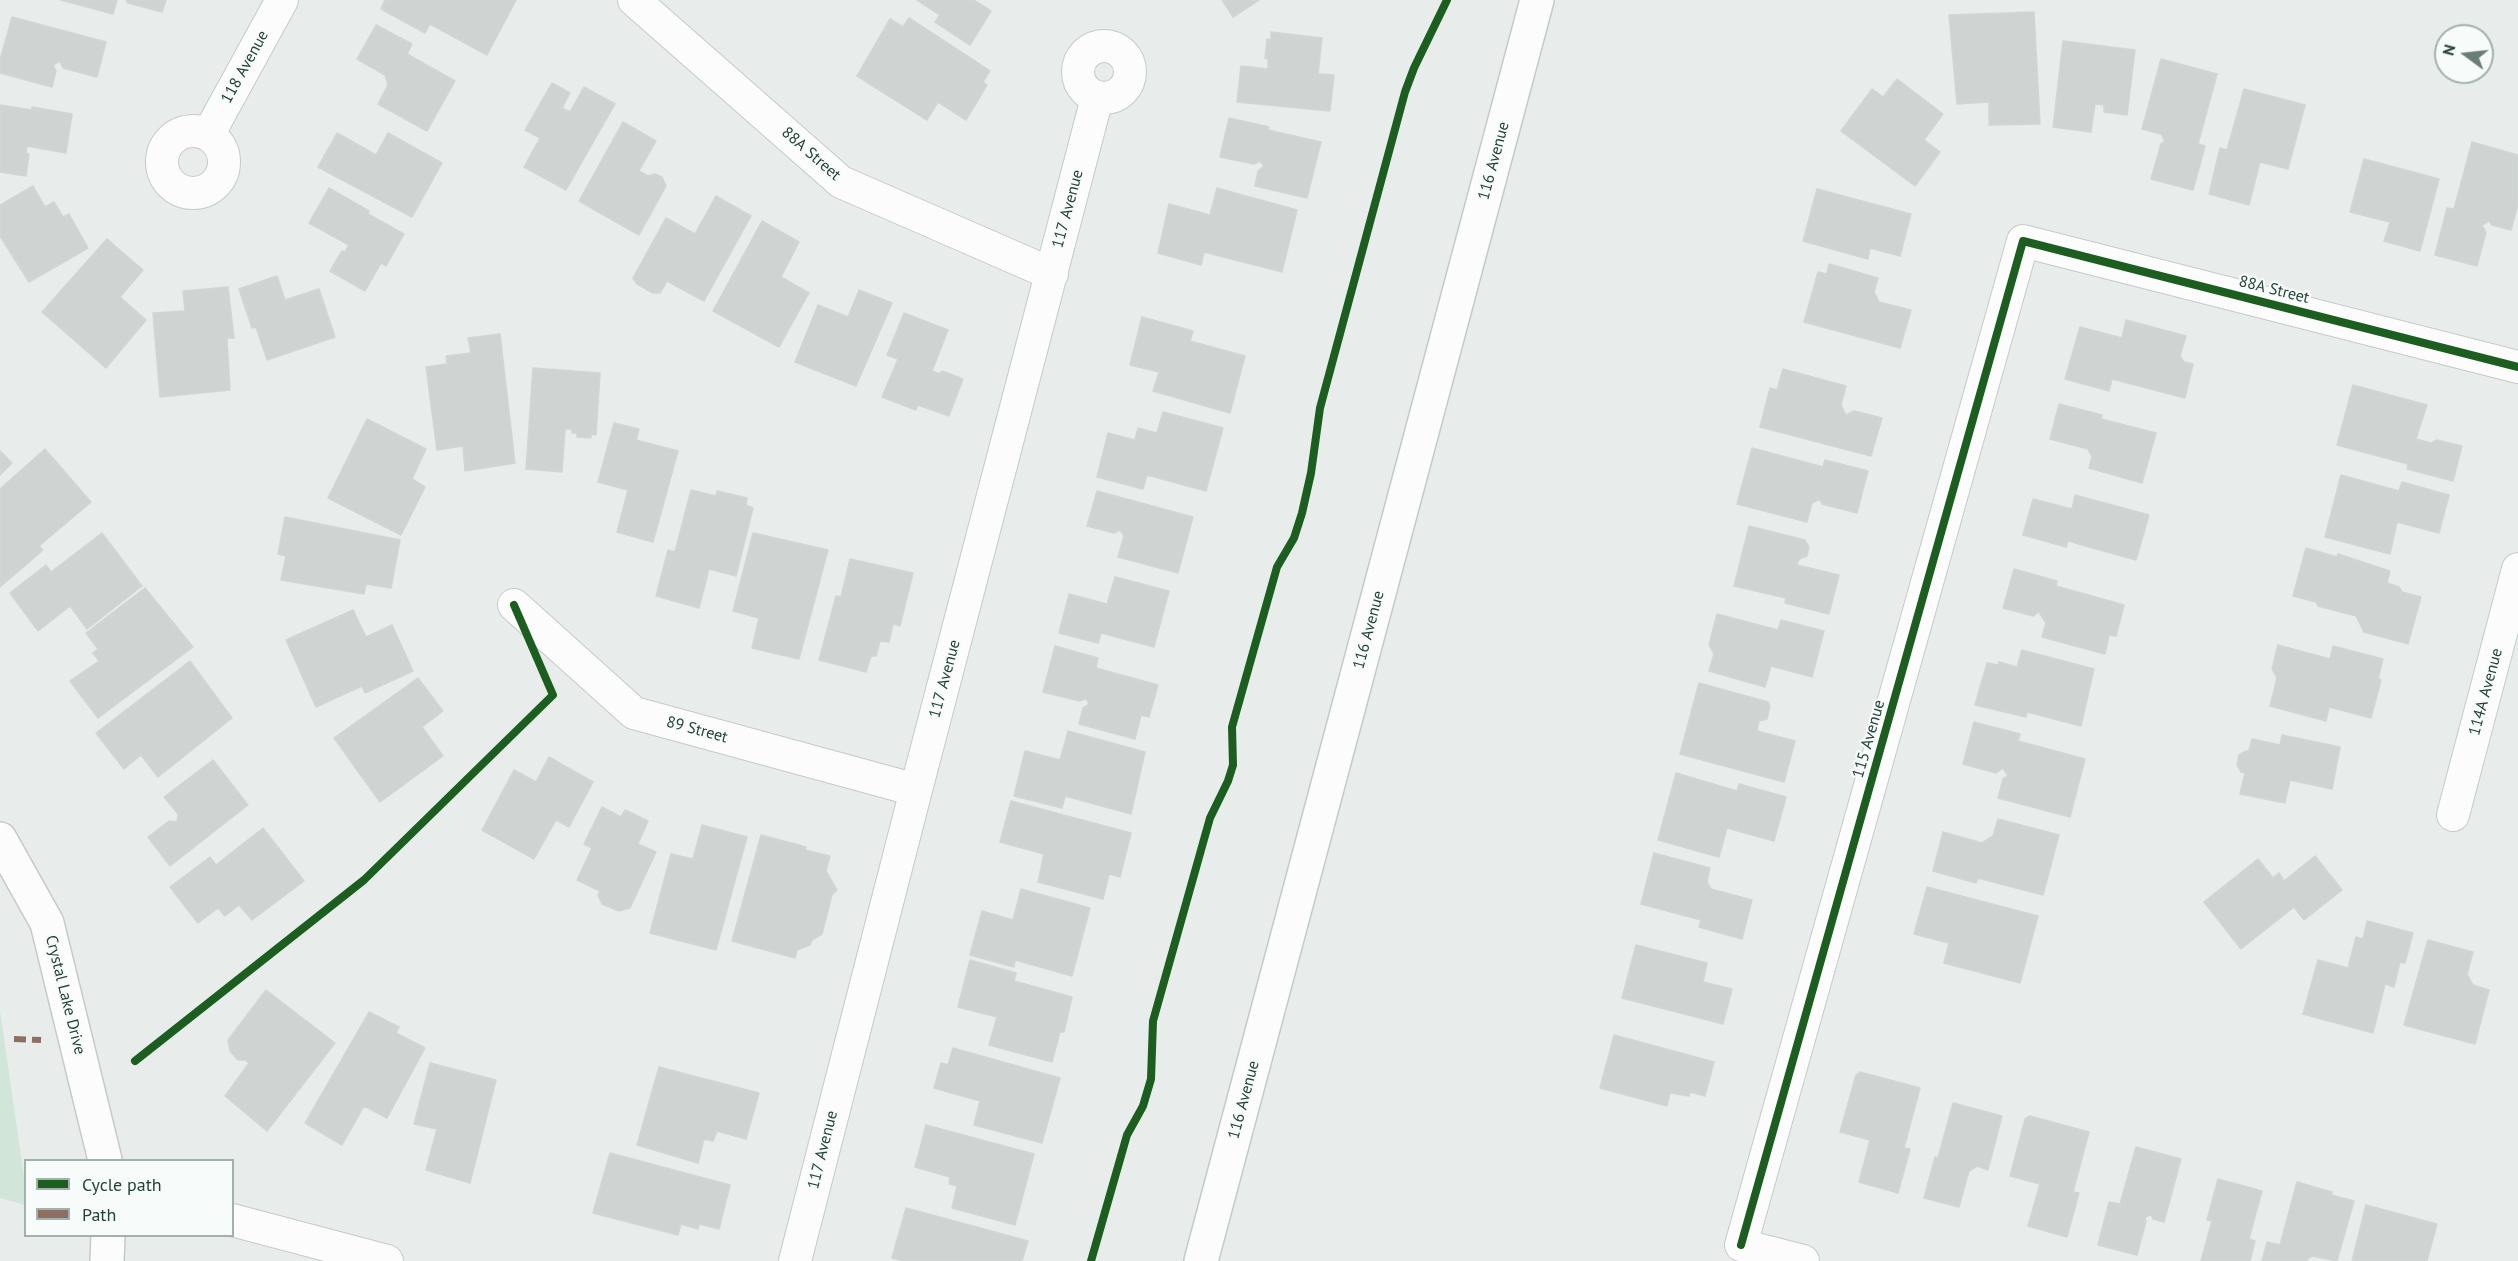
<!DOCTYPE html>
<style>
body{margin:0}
#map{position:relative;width:2518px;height:1261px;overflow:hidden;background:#e8edeb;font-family:"PT Sans",sans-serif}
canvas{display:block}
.legend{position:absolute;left:24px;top:1159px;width:210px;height:78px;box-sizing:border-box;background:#f7fbf9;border:2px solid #a3b1ad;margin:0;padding:8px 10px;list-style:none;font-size:18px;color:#24423a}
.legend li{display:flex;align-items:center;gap:12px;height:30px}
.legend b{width:30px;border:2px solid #a3b1ad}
.north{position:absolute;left:2434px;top:24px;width:60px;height:60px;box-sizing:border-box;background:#f7fbf9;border:2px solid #a3b1ad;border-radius:50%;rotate:285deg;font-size:16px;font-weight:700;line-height:24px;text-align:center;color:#24423a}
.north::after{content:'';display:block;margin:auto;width:21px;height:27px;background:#697e78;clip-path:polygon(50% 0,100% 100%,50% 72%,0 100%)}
</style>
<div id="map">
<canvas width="2518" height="1261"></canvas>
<ul class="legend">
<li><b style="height:8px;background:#1b5e20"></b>Cycle path</li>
<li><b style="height:8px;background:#8d6e63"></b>Path</li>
</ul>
<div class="north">N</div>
</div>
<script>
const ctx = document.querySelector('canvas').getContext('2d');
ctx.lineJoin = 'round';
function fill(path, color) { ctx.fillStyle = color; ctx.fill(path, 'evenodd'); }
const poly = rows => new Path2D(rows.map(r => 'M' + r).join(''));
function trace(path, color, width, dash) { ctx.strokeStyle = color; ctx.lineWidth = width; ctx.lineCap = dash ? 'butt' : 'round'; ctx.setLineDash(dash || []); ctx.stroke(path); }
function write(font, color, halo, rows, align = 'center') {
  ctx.font = font + ' "PT Sans",sans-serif'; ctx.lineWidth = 4.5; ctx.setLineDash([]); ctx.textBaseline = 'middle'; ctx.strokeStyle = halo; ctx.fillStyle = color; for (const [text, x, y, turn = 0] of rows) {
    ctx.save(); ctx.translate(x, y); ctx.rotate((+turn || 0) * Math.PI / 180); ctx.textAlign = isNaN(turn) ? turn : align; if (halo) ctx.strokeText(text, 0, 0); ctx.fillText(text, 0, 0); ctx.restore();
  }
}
const green = poly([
 [0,1011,25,1183,25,1205,0,1198]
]);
const building = poly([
 [61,0,117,0,113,14,61,0],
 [126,0,166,0,162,12,128,3,126,0],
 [385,0,516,0,487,55,430,24,425,33,381,9,385,0],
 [917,0,974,0,991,11,970,45,935,22,940,15,917,0],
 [1222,0,1259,0,1233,17,1222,0],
 [2034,12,2040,124,1989,125,1989,102,1957,104,1949,15,2034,12],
 [12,17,106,42,97,77,63,68,60,61,53,65,56,71,52,87,0,73,0,60,12,17],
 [909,18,990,71,983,82,987,85,966,120,938,102,927,120,857,76,890,19,903,27,909,18],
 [376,25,412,44,407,54,455,81,427,131,378,104,388,85,385,75,357,59,376,25],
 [1271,32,1322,38,1318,74,1334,75,1330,111,1237,102,1241,66,1268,69,1268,59,1265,58,1267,39,1271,40,1271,32],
 [2063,41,2135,50,2127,115,2104,112,2104,105,2095,104,2091,132,2053,127,2063,41],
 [2161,59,2217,74,2198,144,2205,146,2193,190,2151,179,2161,144,2165,141,2161,134,2142,129,2161,59],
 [1897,79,1943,114,1924,140,1940,152,1915,186,1841,131,1872,89,1883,97,1897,79],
 [552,83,570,93,562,108,570,112,584,87,615,104,566,190,524,167,540,138,525,130,552,83],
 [2244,89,2305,105,2288,169,2260,162,2249,205,2209,194,2220,148,2227,150,2244,89],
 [0,105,32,110,32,107,72,114,66,153,27,146,26,153,29,154,26,176,0,172,0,105],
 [1229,118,1269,127,1268,130,1321,142,1307,198,1255,186,1258,171,1264,166,1260,161,1254,164,1220,157,1229,118],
 [623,122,656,141,639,171,648,176,655,174,662,177,666,186,639,235,579,201,623,122],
 [337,133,376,155,388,133,442,163,412,217,318,167,337,133],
 [2472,142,2518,155,2518,204,2511,230,2492,225,2489,221,2482,225,2486,232,2477,266,2435,255,2447,208,2454,209,2472,142],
 [2364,159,2439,179,2420,251,2384,241,2390,222,2350,212,2364,159],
 [33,186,45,207,54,202,63,217,69,214,88,248,29,282,0,236,0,205,33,186],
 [329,188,369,211,368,214,404,234,386,266,381,263,365,291,330,271,342,251,345,252,349,245,309,223,329,188],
 [1217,188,1297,210,1282,272,1204,252,1201,265,1158,253,1169,204,1210,215,1217,188],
 [1817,189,1911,214,1900,256,1870,248,1868,259,1803,241,1817,189],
 [716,196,751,216,704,301,667,281,660,293,653,293,637,284,633,278,666,218,695,234,716,196],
 [762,221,799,242,781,277,809,293,779,347,713,311,762,221],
 [107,239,143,270,120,297,146,320,106,368,42,312,107,239],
 [1829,264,1878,278,1874,292,1879,302,1911,310,1900,348,1804,322,1818,272,1827,274,1829,264],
 [277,276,285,300,319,289,335,337,267,360,256,327,252,328,239,289,277,276],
 [228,287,234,338,227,338,230,390,160,397,153,313,185,311,183,291,228,287],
 [859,290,892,303,856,386,795,362,818,305,848,317,859,290],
 [904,313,948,330,932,371,940,374,942,371,963,379,949,416,918,405,916,410,882,397,898,359,887,355,904,313],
 [1142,317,1193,331,1190,341,1245,356,1230,413,1153,391,1159,372,1130,365,1142,317],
 [2126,320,2186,336,2180,356,2184,362,2193,364,2185,398,2112,379,2109,391,2065,379,2080,327,2122,338,2126,320],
 [500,334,515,463,465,471,463,446,437,450,426,367,447,364,446,356,471,353,468,338,500,334],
 [533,368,600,373,596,435,591,434,591,438,577,437,577,433,572,433,572,429,565,429,562,472,526,469,533,368],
 [1783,369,1846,386,1841,405,1846,415,1854,411,1882,418,1871,456,1760,427,1770,388,1777,390,1783,369],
 [2353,385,2427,405,2416,439,2431,443,2437,440,2462,446,2453,481,2407,469,2408,464,2337,445,2353,385],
 [2059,404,2102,415,2101,419,2156,433,2142,483,2089,468,2092,457,2088,449,2050,439,2059,404],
 [1163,412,1223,428,1206,491,1147,475,1143,489,1097,477,1108,433,1135,440,1138,428,1157,433,1163,412],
 [367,419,426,449,412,479,425,487,401,535,328,498,367,419],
 [614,423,639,429,636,440,678,451,653,542,617,532,628,490,598,482,614,423],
 [1752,448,1823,467,1825,460,1868,471,1857,513,1822,504,1820,499,1812,503,1807,522,1737,504,1752,448],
 [45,449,91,502,39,546,43,550,0,587,0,489,45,449],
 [0,451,12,463,0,475,0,451],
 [2341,475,2399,491,2402,482,2449,495,2439,533,2397,522,2390,554,2325,537,2341,475],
 [691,490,716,496,717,491,747,498,746,505,753,508,736,576,709,569,699,608,656,596,668,550,675,552,691,490],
 [1097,491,1193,517,1178,573,1118,557,1124,536,1120,530,1114,533,1087,526,1097,491],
 [2075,495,2149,515,2136,560,2068,541,2066,547,2023,535,2033,499,2072,509,2075,495],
 [285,517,400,540,391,588,366,584,364,594,281,580,286,556,278,554,285,517],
 [1749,526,1805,540,1809,547,1807,556,1799,559,1797,565,1839,575,1829,614,1785,603,1786,598,1734,586,1749,526],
 [102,533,142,586,87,629,70,606,38,631,10,593,46,565,51,572,102,533],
 [753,533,828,550,799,659,752,648,759,618,733,611,753,533],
 [2306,548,2337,557,2338,554,2390,571,2387,583,2399,587,2402,592,2421,597,2408,644,2364,632,2356,616,2318,606,2316,602,2293,596,2306,548],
 [850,559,913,573,900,626,893,624,889,642,880,641,876,656,871,656,866,672,819,660,836,596,841,597,850,559],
 [2014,569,2057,581,2056,586,2124,605,2116,636,2109,635,2105,654,2042,637,2046,623,2039,612,2033,616,2003,608,2014,569],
 [1115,577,1169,591,1154,647,1101,633,1098,643,1059,633,1069,594,1107,604,1115,577],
 [145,588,193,647,98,718,70,681,99,661,93,653,98,649,86,633,145,588],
 [353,610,366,637,392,625,413,671,365,693,362,686,316,707,286,640,353,610],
 [1717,614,1778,630,1781,620,1824,631,1812,677,1771,666,1765,687,1709,671,1714,654,1709,645,1717,614],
 [2278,645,2330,659,2333,646,2383,659,2378,679,2381,680,2371,718,2329,707,2326,721,2270,706,2277,678,2272,669,2278,645],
 [1055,646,1098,658,1096,668,1158,685,1149,717,1141,715,1135,739,1079,724,1083,708,1089,704,1086,698,1080,701,1043,692,1055,646],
 [2022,650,2094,669,2081,726,2027,712,2026,717,1975,705,1987,663,1998,665,1999,662,2017,667,2022,650],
 [190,661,232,718,158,777,141,755,124,769,96,733,190,661],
 [418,678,443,711,422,727,443,756,380,802,334,738,418,678],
 [1699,683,1768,702,1770,706,1767,719,1759,721,1757,731,1795,741,1784,782,1680,754,1699,683],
 [1974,722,2020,734,2018,741,2085,759,2070,817,1998,798,2003,779,2008,776,2003,768,1996,773,1963,764,1974,722],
 [1068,731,1145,752,1131,814,1065,796,1062,808,1014,796,1025,751,1060,760,1068,731],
 [2282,735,2340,747,2332,789,2290,780,2285,803,2240,794,2245,773,2241,772,2237,765,2239,755,2246,751,2249,751,2252,739,2280,745,2282,735],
 [549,757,593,782,569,827,556,820,534,859,482,830,514,770,536,782,549,757],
 [213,760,248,805,170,866,148,837,169,821,177,822,178,814,164,797,213,760],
 [1676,773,1737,791,1739,784,1786,797,1774,841,1727,828,1719,857,1658,840,1676,773],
 [1011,801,1131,833,1120,877,1109,874,1103,899,1038,882,1044,854,1000,842,1011,801],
 [602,807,621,817,625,810,648,821,638,844,656,852,630,908,619,911,602,904,598,895,600,891,577,880,592,848,584,844,602,807],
 [1998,819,2059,835,2043,895,1978,878,1976,883,1933,871,1943,832,1982,843,1993,836,1998,819],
 [702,825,747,837,716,950,650,933,671,854,693,859,702,825],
 [263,828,304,881,252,920,239,905,225,916,218,908,198,923,170,887,210,857,216,865,263,828],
 [761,835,806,847,805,850,830,856,826,871,837,890,832,895,822,934,812,940,810,945,797,950,795,958,732,941,761,835],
 [1654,853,1710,868,1707,882,1711,889,1752,900,1742,939,1699,927,1701,920,1641,904,1654,853],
 [2315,856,2342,890,2304,920,2294,907,2241,949,2204,902,2258,859,2273,878,2279,873,2284,881,2315,856],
 [1927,887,2038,916,2020,983,1944,963,1949,943,1914,934,1927,887],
 [1021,889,1090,908,1072,976,1015,960,1014,967,970,955,982,911,1013,920,1021,889],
 [2367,921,2413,933,2405,963,2400,962,2394,987,2385,984,2373,1033,2303,1014,2318,960,2348,968,2356,937,2363,939,2367,921],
 [2428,940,2473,952,2467,974,2473,985,2489,990,2475,1044,2404,1025,2428,940],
 [1636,945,1707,963,1703,982,1732,989,1723,1024,1622,998,1636,945],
 [970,960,1016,973,1014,981,1072,997,1064,1032,1060,1032,1052,1062,989,1045,997,1017,958,1007,970,960],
 [266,990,335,1043,267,1131,225,1096,249,1063,245,1060,238,1060,230,1051,228,1040,266,990],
 [369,1012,399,1027,396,1033,425,1048,387,1118,364,1106,342,1145,305,1123,369,1012],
 [1614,1035,1714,1062,1705,1096,1690,1092,1689,1096,1670,1093,1667,1106,1600,1088,1614,1035],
 [953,1048,1060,1078,1042,1143,974,1125,980,1101,934,1088,941,1063,948,1065,953,1048],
 [430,1063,496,1080,470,1183,426,1170,437,1129,414,1124,430,1063],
 [659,1067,759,1093,746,1139,717,1131,713,1141,704,1139,698,1163,637,1145,659,1067],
 [1860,1072,1920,1088,1904,1148,1910,1149,1898,1193,1859,1182,1870,1140,1840,1132,1856,1075,1860,1072],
 [1953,1103,2002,1116,1988,1170,1977,1166,1969,1171,1959,1207,1924,1198,1935,1157,1938,1158,1953,1103],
 [2030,1116,2089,1132,2073,1192,2079,1193,2067,1237,2028,1226,2040,1184,2010,1176,2025,1119,2030,1116],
 [926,1125,1034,1154,1015,1225,952,1208,957,1186,949,1184,950,1177,915,1167,926,1125],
 [2136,1147,2181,1159,2164,1222,2153,1219,2151,1214,2145,1218,2146,1221,2137,1255,2098,1245,2109,1202,2120,1204,2136,1147],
 [610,1153,730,1185,719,1229,699,1224,698,1229,681,1224,678,1235,593,1213,610,1153],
 [2218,1179,2262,1191,2249,1239,2255,1241,2250,1261,2201,1261,2212,1221,2207,1220,2218,1179],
 [2297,1182,2332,1192,2331,1195,2354,1201,2337,1261,2312,1256,2307,1259,2308,1261,2262,1261,2267,1242,2280,1245,2297,1182],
 [2366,1205,2437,1224,2427,1261,2352,1261,2366,1205],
 [906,1208,1028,1241,1022,1261,904,1261,892,1258,906,1208]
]);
const minor = poly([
 [634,0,841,182,1052,274],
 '1078 72a26 26 0 1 1 52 0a26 26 0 1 1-52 0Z',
 '162 162a31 31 0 1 1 62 0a31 31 0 1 1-62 0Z',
 [208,135,282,0],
 [514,605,634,713,916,790],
 [2453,815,2518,569],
 [232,1220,387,1261],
 [795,1261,916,790,1097,98],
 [1803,1261,1741,1245,2023,241,2518,367]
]);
const tertiary = poly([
 [0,839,47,923,105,1160],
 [107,1261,108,1236]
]);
const secondary = poly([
 [1201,1261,1537,0]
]);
const quiet = poly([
 [14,1039,41,1040]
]);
const cycleway = poly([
 [135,1061,364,880,553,695,514,605],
 [1741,1245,2023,241,2518,367],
 [1091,1261,1127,1135,1143,1106,1151,1079,1153,1021,1210,818,1228,781,1233,765,1232,727,1277,567,1294,538,1302,513,1311,473,1320,408,1405,92,1414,68,1447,0]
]);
const streetNames = [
 ["118 Avenue",245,67,-61],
 ["88A Street",811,154,41],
 ["116 Avenue",1494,161,-75],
 ["117 Avenue",1068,209,-75],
 ["88A Street",2274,290,14],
 ["116 Avenue",1369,630,-75],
 ["117 Avenue",945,679,-75],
 ["114A Avenue",2486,692,-75],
 ["89 Street",697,730,15],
 ["115 Avenue",1869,739,-74],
 ["Crystal Lake Drive",65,995,76],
 ["116 Avenue",1244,1100,-75],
 ["117 Avenue",823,1150,-76]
];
fill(green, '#d1e6d8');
fill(building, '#cfd4d2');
trace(building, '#d1d6d4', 1.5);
trace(minor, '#c5cac8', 34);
trace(tertiary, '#c5cac8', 36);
trace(secondary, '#c3cbc8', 36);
trace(minor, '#fcfcfc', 32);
trace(tertiary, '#fcfcfc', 33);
trace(secondary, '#fcfcfc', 33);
trace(quiet, '#8d6e63', 6, [12, 6]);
trace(cycleway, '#1b5e20', 8);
write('16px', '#24423a', '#f7fbf9', streetNames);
</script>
